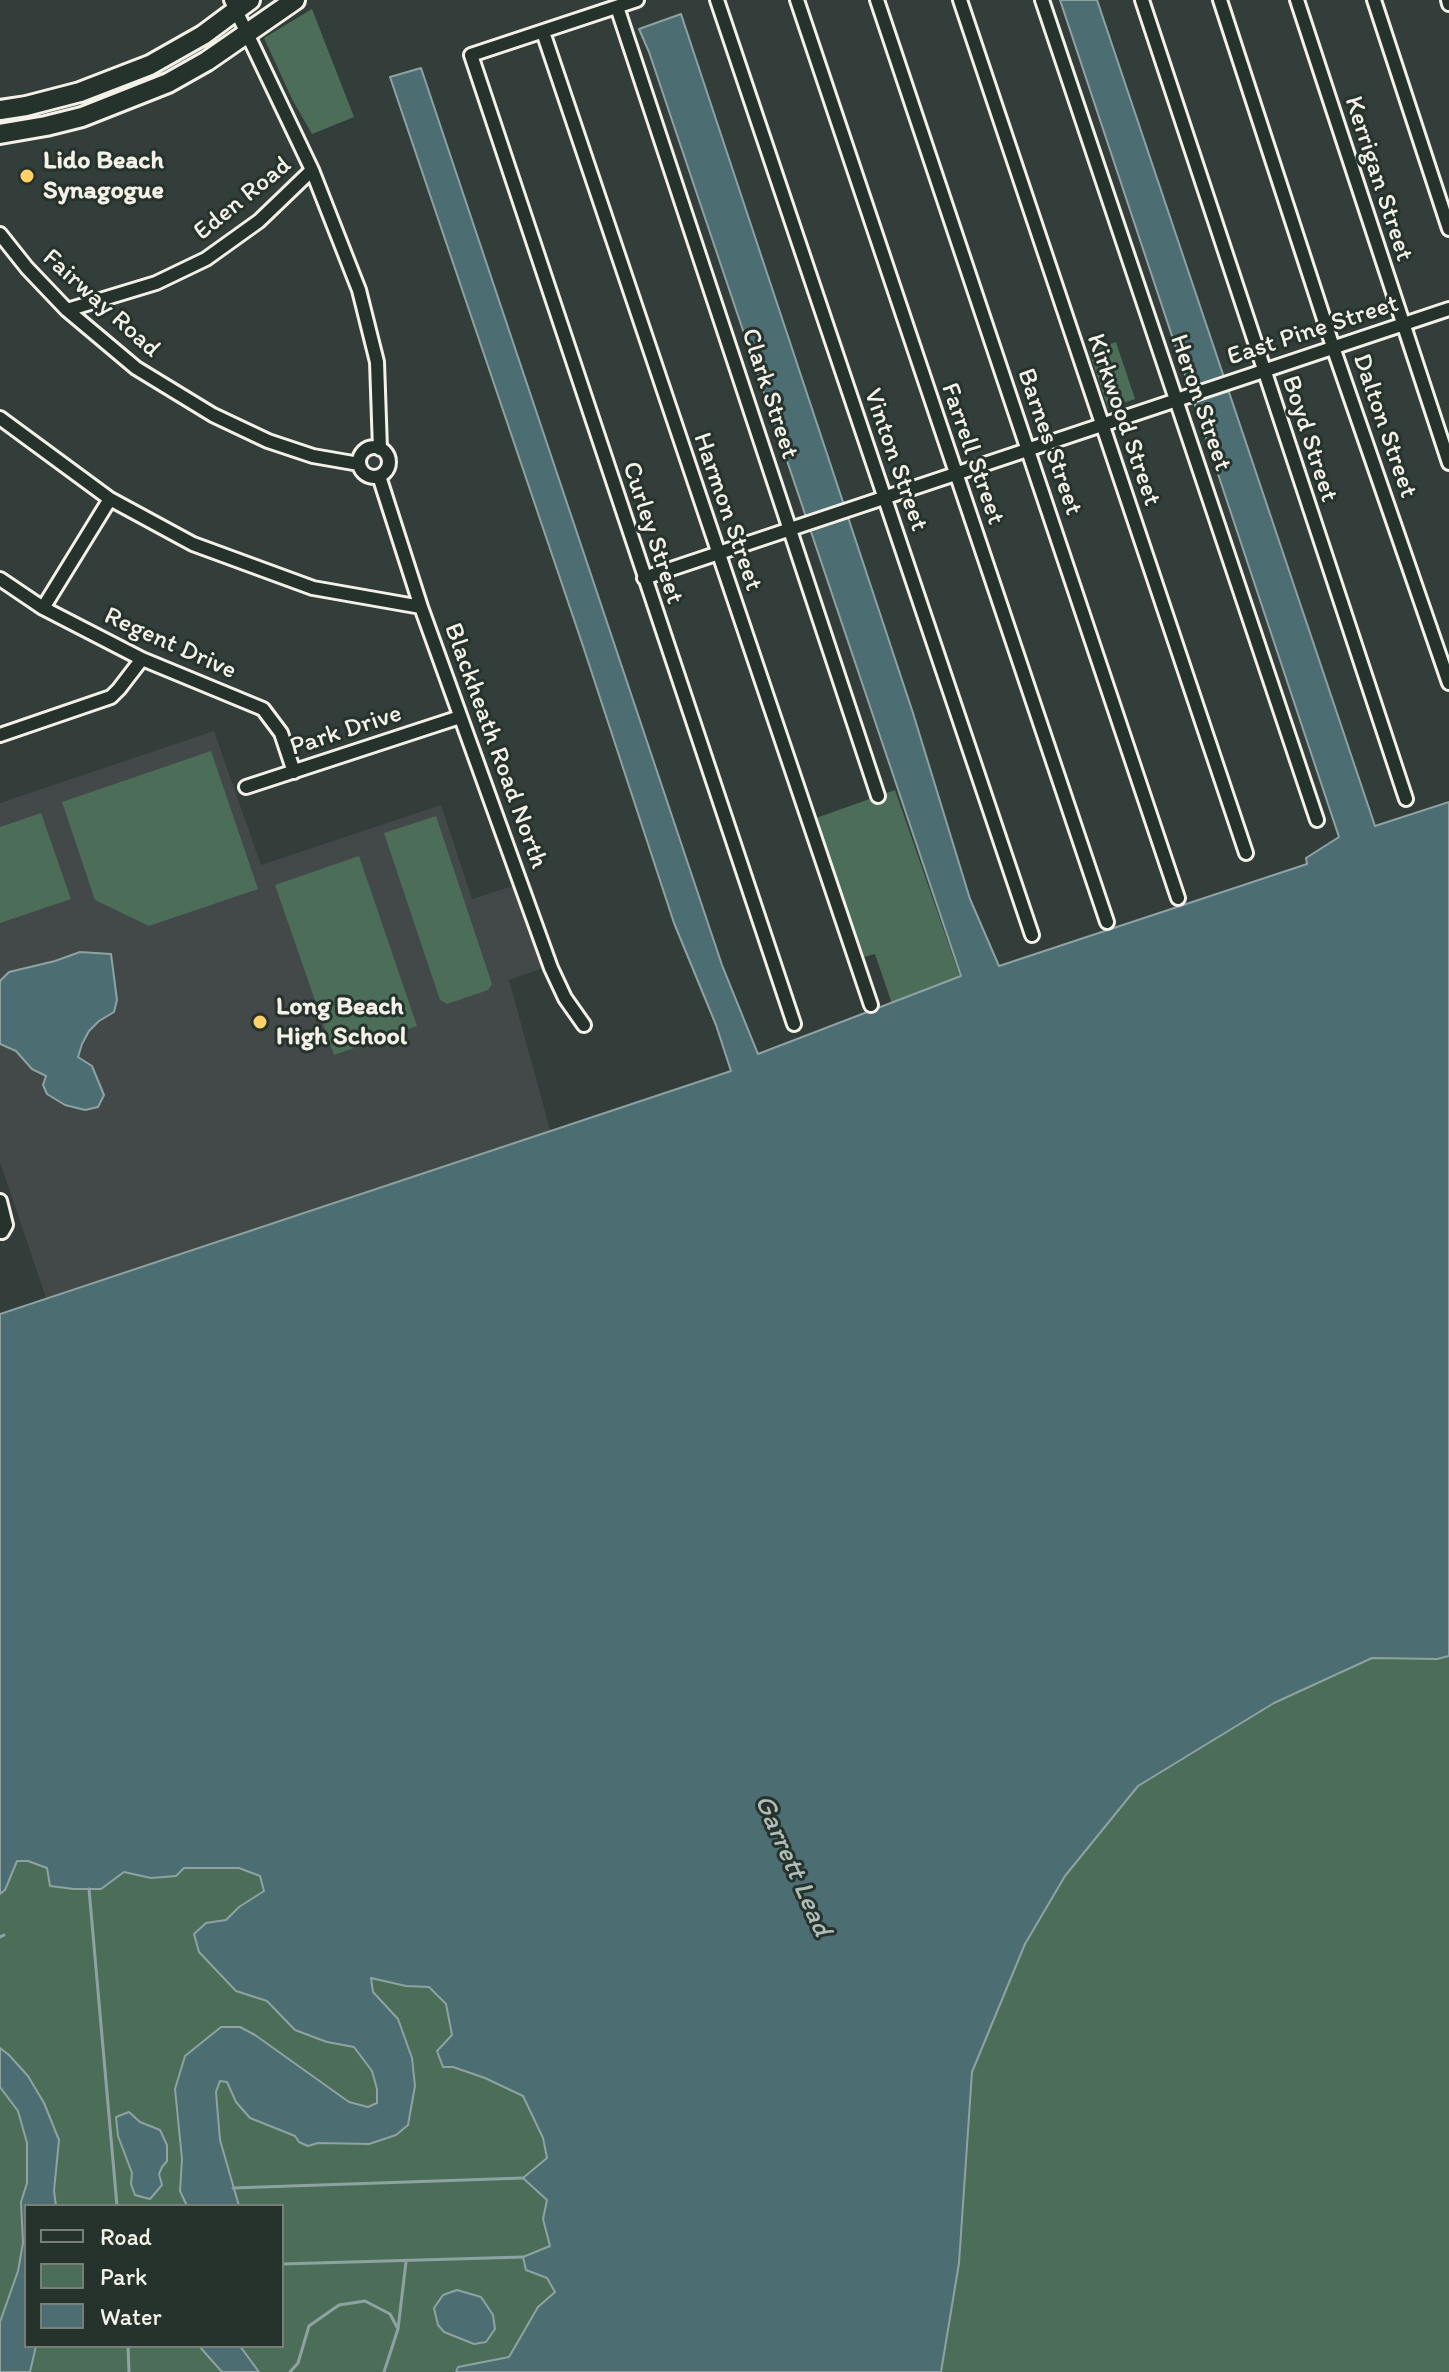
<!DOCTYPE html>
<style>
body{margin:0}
#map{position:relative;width:1449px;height:2372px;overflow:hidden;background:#333d3a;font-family:Itim,sans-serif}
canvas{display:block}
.legend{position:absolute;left:24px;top:2204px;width:260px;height:144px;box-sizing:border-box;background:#26332d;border:2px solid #787f78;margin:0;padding:10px 14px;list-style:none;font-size:24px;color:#f4f1e8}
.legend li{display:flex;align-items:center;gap:16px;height:40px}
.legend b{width:40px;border:2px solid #787f78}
</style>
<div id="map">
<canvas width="1449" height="2372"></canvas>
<ul class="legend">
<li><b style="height:10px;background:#26332d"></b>Road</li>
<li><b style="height:22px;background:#4c6e59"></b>Park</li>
<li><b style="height:22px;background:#4c6e73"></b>Water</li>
</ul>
</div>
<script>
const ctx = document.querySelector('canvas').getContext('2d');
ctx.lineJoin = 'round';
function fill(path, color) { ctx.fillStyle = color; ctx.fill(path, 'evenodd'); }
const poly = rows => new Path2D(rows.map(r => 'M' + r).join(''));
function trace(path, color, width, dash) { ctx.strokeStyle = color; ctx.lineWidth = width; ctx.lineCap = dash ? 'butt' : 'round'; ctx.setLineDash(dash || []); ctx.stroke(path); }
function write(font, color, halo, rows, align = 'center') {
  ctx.font = font + ' Itim,sans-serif'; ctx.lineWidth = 6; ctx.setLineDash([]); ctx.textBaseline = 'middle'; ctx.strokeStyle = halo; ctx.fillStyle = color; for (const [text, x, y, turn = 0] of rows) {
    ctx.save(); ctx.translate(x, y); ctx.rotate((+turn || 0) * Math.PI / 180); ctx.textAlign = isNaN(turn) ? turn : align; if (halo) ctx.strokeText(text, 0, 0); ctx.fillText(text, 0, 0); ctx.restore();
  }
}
const built = poly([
 [214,731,261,865,441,805,472,899,519,884,549,966,509,980,551,1133,46,1298,0,1162,0,803]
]);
const green = poly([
 [312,9,354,117,312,134,292,99,264,38],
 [1116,342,1135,399,1108,408,1089,351],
 [211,751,258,889,149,926,95,900,62,802],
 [895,790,960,977,892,1004,875,954,864,957,816,818],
 [41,813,71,899,0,923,0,827],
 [436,816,492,984,488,990,447,1004,440,1000,384,833],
 [359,856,417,1026,334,1055,275,885],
 [1449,1656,1449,2372,941,2372,959,2263,972,2072,1025,1944,1065,1876,1138,1786,1274,1703,1372,1658,1437,1659],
 [17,1861,28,1861,101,1889,124,1872,151,1878,184,1868,239,1868,260,1876,265,1891,239,1907,226,1920,206,1923,236,1991,267,2001,295,2030,371,1978,406,1986,429,1987,446,2004,452,2035,437,2051,453,2067,485,2078,523,2096,543,2138,547,2158,548,2200,543,2219,550,2246,523,2258,547,2278,555,2293,538,2307,509,2357,459,2367,456,2372,0,2372,0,1894,5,1890],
 [26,2206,282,2206,282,2346,26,2346]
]);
const water = poly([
 [1060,0,1097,0,1375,826,1449,802,1449,1656,1437,1659,1372,1658,1274,1703,1138,1786,1065,1876,1025,1944,972,2072,959,2263,941,2372,456,2372,458,2367,509,2357,538,2307,555,2292,547,2278,526,2270,523,2257,550,2246,543,2219,547,2200,523,2178,547,2158,543,2138,523,2096,485,2078,453,2067,443,2067,437,2051,452,2035,446,2004,429,1987,406,1986,371,1978,373,1992,398,2019,412,2058,415,2086,408,2125,396,2135,369,2144,318,2143,308,2146,299,2142,295,2136,250,2118,236,2102,227,2082,220,2081,216,2092,220,2140,239,2206,187,2206,180,2191,182,2159,175,2089,185,2056,221,2027,240,2027,255,2035,349,2102,368,2107,377,2103,377,2089,372,2071,354,2047,327,2042,295,2030,267,2001,236,1991,199,1952,194,1934,206,1923,226,1920,239,1907,264,1891,260,1876,239,1868,184,1868,176,1876,151,1878,124,1872,101,1889,74,1889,50,1886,47,1868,28,1861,17,1861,5,1890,0,1894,0,1314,731,1071,716,1025,674,923,583,646,390,77,421,68,722,965,758,1054,961,976,649,52,639,29,681,14,913,713,970,899,999,966,1307,864,1306,858,1339,837,1060,0],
 [80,952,111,954,117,1000,114,1012,99,1021,89,1031,82,1044,78,1057,92,1066,104,1095,98,1107,85,1110,65,1105,47,1094,43,1085,46,1076,32,1069,16,1051,0,1044,0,981,9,972,55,961,80,952],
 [0,2048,9,2055,28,2076,44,2103,59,2140,54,2191,56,2206,26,2206,26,2346,36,2346,30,2372,0,2372,0,2322,18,2271,23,2243,21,2202,27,2183,27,2143,18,2111,0,2087,0,2048],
 [129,2112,140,2122,160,2130,167,2145,167,2161,162,2167,159,2174,162,2185,150,2199,135,2195,131,2184,132,2173,118,2136,116,2117,129,2112],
 [457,2290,481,2297,493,2315,495,2329,486,2342,474,2344,444,2332,438,2325,434,2308,443,2295,457,2290],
 [199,2346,240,2346,259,2372,222,2372,199,2346]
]);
const stream = poly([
 [89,1889,117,2206],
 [0,1937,4,1935],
 [233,2188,523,2178],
 [282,2264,523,2257],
 [128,2346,129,2372],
 [290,2372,298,2363,309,2326,339,2305,365,2301,390,2314,398,2329],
 [384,2372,398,2329,406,2262]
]);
const minor = poly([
 [231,0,312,170,359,290,377,362,380,449],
 [637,0,471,55,794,1024],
 [717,0,1032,935],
 [797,0,1107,922],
 [877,0,1178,898],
 [960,0,1246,853],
 [1042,0,1317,820],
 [1142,0,1406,799],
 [1220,0,1333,347,1449,683],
 [1297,0,1449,463],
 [1374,0,1449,229],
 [1448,0,1449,4],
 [617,7,878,796],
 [543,32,871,1005],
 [0,234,27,268,67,310,136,368,213,415,268,441,313,456,359,464],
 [67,310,156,283,206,259,259,221,312,170],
 [0,418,110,499,193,544,313,588,421,607],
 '359 462a15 15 0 1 1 30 0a15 15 0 1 1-30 0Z',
 [379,476,421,607,551,968,565,998,584,1025],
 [644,578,1449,309],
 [0,579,43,608,142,659,263,709,281,733,294,772],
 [43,608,110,499],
 [0,735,111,697,119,689,142,659],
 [246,787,460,717],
 [0,1201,6,1225,2,1232]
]);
const highway = poly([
 [0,110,26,106,80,92,150,65,203,35,250,0],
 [0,134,46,126,82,117,168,83,207,61,295,0]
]);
const markers = [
 [27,176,8,"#ffd166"],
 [260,1022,8,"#ffd166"]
];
const poiNames = [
 ["Lido Beach",43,161],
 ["Synagogue",43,191],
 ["Long Beach",276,1007],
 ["High School",276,1037]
];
const streetNames = [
 ["Kerrigan Street",1378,179,72],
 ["Eden Road",243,199,-39],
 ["Fairway Road",101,304,42],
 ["East Pine Street",1313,331,-18],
 ["Clark Street",769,394,72],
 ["Heron Street",1200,403,71],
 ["Kirkwood Street",1123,420,71],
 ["Dalton Street",1384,426,71],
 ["Boyd Street",1309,439,72],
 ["Barnes Street",1049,442,71],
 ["Farrell Street",972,454,71],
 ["Vinton Street",895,460,71],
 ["Harmon Street",727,512,71],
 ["Curley Street",652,533,72],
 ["Regent Drive",170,644,24],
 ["Park Drive",346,731,-18],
 ["Blackheath Road North",495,746,70]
];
const waterNames = [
 ["Garrett Lead",792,1866,66]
];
fill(built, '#434849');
fill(green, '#4c6e59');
fill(water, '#4c6e73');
trace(water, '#8fa2a2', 2);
trace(stream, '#8fa2a2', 3);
trace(minor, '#f4f1e8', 18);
trace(highway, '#f4f1e8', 24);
trace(minor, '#26332d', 12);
trace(highway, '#26332d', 18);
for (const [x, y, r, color] of markers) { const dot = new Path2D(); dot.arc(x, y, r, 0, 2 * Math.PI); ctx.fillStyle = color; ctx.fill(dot); trace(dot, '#26332d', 3); }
write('bold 26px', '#f4f1e8', '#26332d', poiNames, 'left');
write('26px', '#f4f1e8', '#26332d', streetNames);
write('italic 28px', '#b1bdb9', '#26332d', waterNames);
</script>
